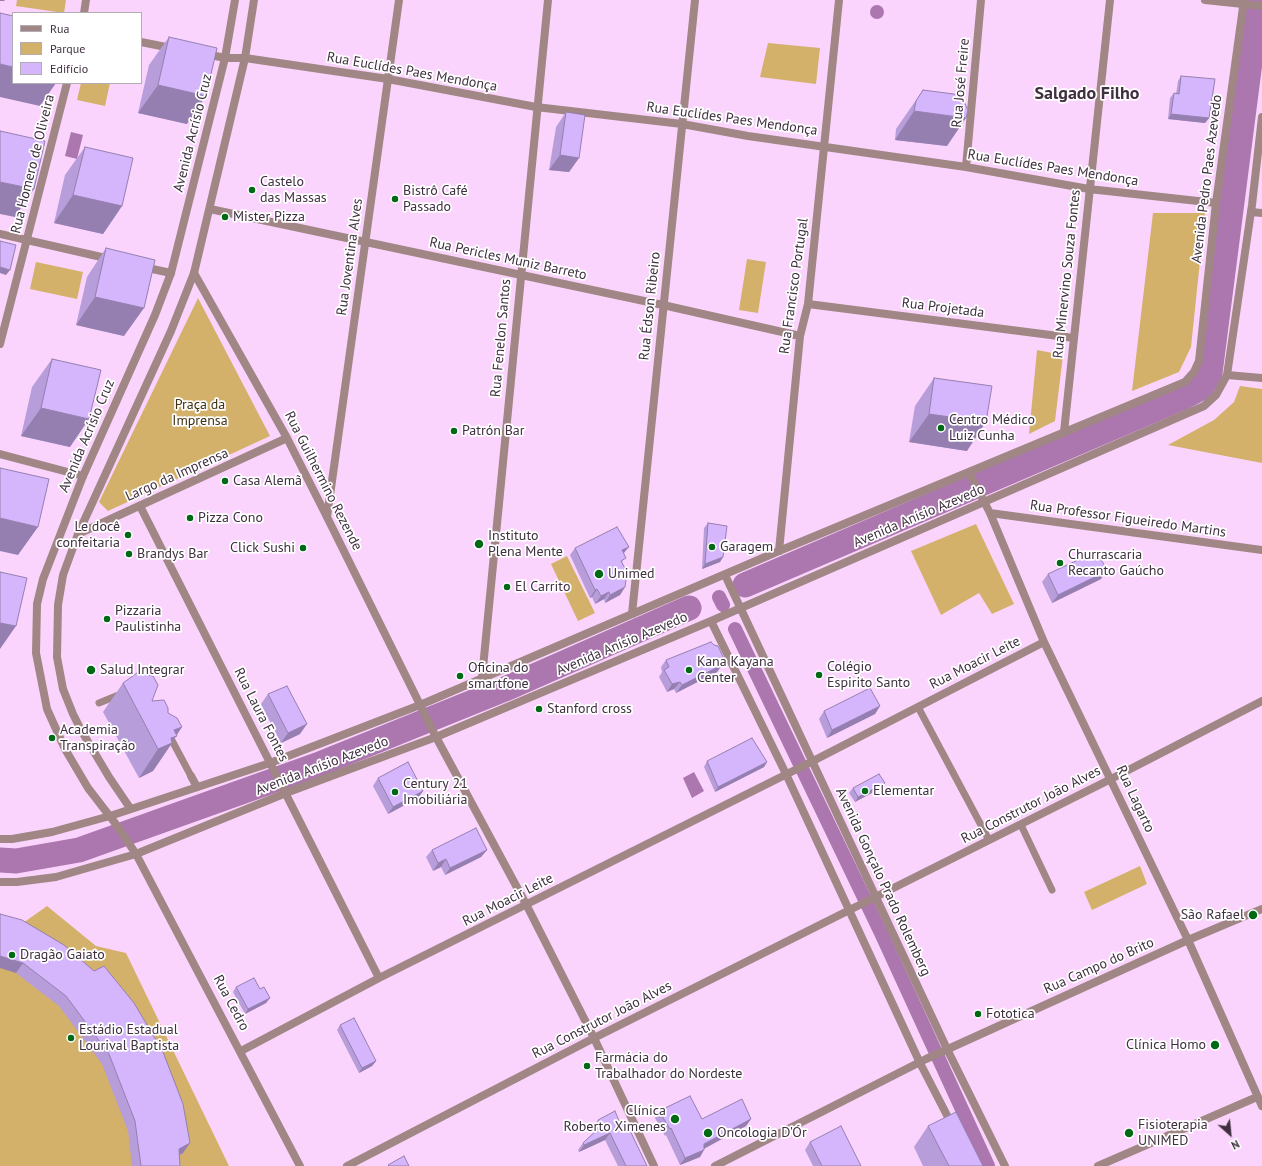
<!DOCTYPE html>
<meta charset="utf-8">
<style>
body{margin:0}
#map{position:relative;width:1262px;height:1166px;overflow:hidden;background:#fbd4fd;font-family:"PT Sans",sans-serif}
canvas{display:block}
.legend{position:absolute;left:12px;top:12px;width:130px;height:72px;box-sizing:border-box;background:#fff;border:1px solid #b2acb3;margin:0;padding:5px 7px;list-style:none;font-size:12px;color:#3f2f40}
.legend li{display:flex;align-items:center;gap:8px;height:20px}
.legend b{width:20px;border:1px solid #b2acb3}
.north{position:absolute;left:1210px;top:1114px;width:40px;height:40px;-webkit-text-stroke:3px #fff;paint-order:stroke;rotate:153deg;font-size:11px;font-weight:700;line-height:16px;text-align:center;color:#3f2f40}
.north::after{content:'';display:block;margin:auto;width:14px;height:18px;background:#3f2f40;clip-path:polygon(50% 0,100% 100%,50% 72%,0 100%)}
</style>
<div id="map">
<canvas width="1262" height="1166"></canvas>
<ul class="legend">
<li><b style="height:5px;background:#a08684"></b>Rua</li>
<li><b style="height:11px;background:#d3b16a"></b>Parque</li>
<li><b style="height:11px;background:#d5b6fc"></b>Edifício</li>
</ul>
<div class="north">N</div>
</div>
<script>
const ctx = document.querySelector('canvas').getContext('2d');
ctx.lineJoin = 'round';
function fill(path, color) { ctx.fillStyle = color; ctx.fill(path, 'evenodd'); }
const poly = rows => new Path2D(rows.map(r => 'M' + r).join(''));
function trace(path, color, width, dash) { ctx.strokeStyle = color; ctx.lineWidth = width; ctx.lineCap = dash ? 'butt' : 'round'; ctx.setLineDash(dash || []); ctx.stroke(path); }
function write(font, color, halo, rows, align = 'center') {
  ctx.font = font + ' "PT Sans",sans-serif'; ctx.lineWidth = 3.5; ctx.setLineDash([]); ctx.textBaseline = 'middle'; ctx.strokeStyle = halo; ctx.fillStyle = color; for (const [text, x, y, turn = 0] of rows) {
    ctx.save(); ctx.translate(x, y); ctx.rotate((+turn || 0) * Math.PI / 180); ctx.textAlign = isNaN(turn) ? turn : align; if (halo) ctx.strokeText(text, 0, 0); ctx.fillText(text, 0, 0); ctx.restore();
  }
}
const green = poly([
 [17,0,66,0,64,13,16,6],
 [768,43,820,48,816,84,760,77],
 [81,83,110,83,105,106,77,100],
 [1153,213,1205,213,1191,347,1179,372,1132,391],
 [747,259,766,262,758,313,739,310],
 [36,262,83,272,77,299,30,289],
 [198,298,270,436,108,511,99,502],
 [1037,350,1063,355,1055,421,1029,434],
 [1240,386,1262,389,1262,463,1168,445,1214,420,1234,402],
 [976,524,1014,604,992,614,979,593,941,615,911,551],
 [567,556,595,613,578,621,551,564],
 [1140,866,1147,884,1092,910,1084,892],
 [47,906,96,946,126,953,229,1166,0,1166,0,918,23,923]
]);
const water = poly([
 '870 12a7 7 0 1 1 14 0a7 7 0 1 1-14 0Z',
 [71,132,83,135,77,159,65,156],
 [694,772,704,791,692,798,683,778]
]);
const canal = poly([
 [719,597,723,605],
 [735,629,881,933,988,1166]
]);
const river = poly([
 [745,585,1184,397,1201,388,1210,373,1258,0],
 [0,860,16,861,79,850,317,765,505,689,689,608]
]);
const service = poly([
 [99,703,121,694],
 [918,707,989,840],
 [168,733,191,776],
 [1021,825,1052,890]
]);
const minor = poly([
 [1205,0,1262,6],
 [84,13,86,0],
 [141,42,171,48],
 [206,54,225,58,245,58,388,79,536,107,682,124,748,136,966,167,1089,189,1216,203],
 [966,167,981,0],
 [210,209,663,305,800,336],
 [1251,212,1262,213],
 [0,234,110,259],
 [143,267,171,273],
 [194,273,287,438,327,517,436,737,527,906,594,1038,654,1166],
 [808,304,1074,338],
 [0,344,67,83],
 [1227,375,1262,378],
 [1064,432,1110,0],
 [0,454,83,476],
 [969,473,990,513,1044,642,1188,940,1262,1106],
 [140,506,379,978],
 [990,513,1262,550],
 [327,517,399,0],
 [78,534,287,438],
 [779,551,800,336,808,304,839,0],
 [632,614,695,0],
 [482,678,548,0],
 [191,776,197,787],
 [241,1051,379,978,811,762,1044,642],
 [347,1166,594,1038,1111,779,1262,701],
 [715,1166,926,1059,1188,940,1262,909],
 [1098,1166,1257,1097]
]);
const tertiary = poly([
 [235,0,225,58,171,273,155,315,83,476,43,579,37,604,36,653,47,709,65,749,88,788,115,823,136,854,300,1166],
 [725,575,947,1049,1005,1166],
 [711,621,786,774,920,1063,952,1125],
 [130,808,109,777,81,730,73,714,63,689,57,657,58,605,63,575,78,534,171,331,194,273,245,58,254,0],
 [0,839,12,839,52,832,110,816,270,763,420,705,779,551,1185,382,1194,372,1199,361,1216,203,1244,0],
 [0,882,17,882,56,877,136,854,286,793,436,737,711,621,1204,406,1216,395,1227,375,1252,205,1262,117]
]);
const wall = poly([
 [169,37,187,124,138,113,149,65],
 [1181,76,1209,118,1205,123,1168,119,1170,98,1174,93,1176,94,1178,81],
 [923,90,947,146,895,140,896,129],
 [566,112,579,158,569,172,549,170,556,127],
 [85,147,122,206,103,234,54,223,65,175],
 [106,248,124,336,76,325,87,277],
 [52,359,70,447,21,436,32,387],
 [934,378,967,451,909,442,915,406],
 [708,523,723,557,720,562,702,569,704,528],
 [575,548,624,554,622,563,625,587,620,595,605,603,604,599,595,604,592,597,590,598,570,555],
 [1048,574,1101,579,1052,603,1042,582],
 [666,660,721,663,722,665,717,672,676,693,674,689,667,692,659,677,662,672,661,667],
 [123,683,152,701,168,713,177,735,172,742,172,743,153,771,139,778,103,712],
 [268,694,300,734,281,743,261,704],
 [880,706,875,714,827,738,819,719,824,711],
 [707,761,767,762,764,767,715,792,704,767],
 [378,778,423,791,418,798,388,814,373,786],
 [853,788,881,788,855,802,849,793],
 [432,850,487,850,481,857,445,875,441,867,433,871,426,857],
 [22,920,183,1153,180,1155,180,1166,132,1166,128,1131,102,1064,59,1006,16,973],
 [236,987,260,989,270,998,266,1003,245,1014,233,992],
 [340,1025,376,1061,372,1066,359,1073,337,1030],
 [659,1111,702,1119,751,1119,746,1126,704,1148,700,1157,680,1165,666,1135,665,1136,655,1118],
 [598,1120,619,1121,647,1166,618,1166,605,1140,579,1152,578,1150,583,1143,596,1131,593,1127],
 [928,1126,983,1166,923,1166,914,1147],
 [810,1142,861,1166,813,1166,805,1150]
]);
const shadedWall = poly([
 [0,0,5,0,4,1,0,1],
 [0,64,13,67,13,83,56,83,40,106,0,97],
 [158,85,206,96,187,124,138,113],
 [914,111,966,118,947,146,895,140],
 [1171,114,1209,118,1205,123,1168,119],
 [560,155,579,158,569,172,549,170],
 [0,182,34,189,15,217,0,214],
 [73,195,122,206,103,234,54,223],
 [0,267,10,270,6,275,0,273],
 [95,297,144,308,124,336,76,325],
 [41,408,89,419,70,447,21,436],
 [929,414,986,422,967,451,909,442],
 [0,518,38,527,18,555,0,551],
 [629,547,623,554,622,550],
 [723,557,720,562,702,569,705,564],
 [1107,571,1101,579,1052,603,1058,595],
 [625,587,620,595,605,603,610,595],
 [597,589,592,597,590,598,595,590],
 [609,592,604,599,595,604,601,596],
 [0,623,16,626,0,649],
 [724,659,719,667,722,665,717,672,676,693,682,685,720,660],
 [680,682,674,689,667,692,672,684],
 [880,706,875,714,827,738,832,730],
 [307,724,300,734,281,743,288,733],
 [182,727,171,744,172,743,153,771,139,778,158,749,174,730],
 [767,762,764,767,715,792,718,787],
 [885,783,881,788,855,802,858,797],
 [423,791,418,798,388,814,393,807],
 [487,850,481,857,445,875,450,868],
 [446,859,441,867,433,871,438,863],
 [0,956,23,963,16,973,0,968],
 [270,998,266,1003,245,1014,248,1009],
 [376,1061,372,1066,359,1073,362,1068],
 [751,1119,746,1126,700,1151,704,1144],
 [610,1133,605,1140,579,1152,584,1145],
 [190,1143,183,1153,172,1159,179,1149],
 [704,1150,700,1157,680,1165,685,1158]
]);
const building = poly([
 [0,13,13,16,13,67,0,64,0,13],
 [169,37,217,48,206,96,158,85,169,37],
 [1181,76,1215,79,1209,118,1171,114,1174,93,1179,94,1181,76],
 [923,90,961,95,968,110,966,118,914,111,916,101,923,90],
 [566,112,585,115,579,158,560,155,566,112],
 [0,131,45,141,34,189,0,182,0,131],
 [85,147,133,158,122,206,73,195,85,147],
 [0,241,16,245,10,270,0,267,0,241],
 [106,248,155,260,144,308,95,297,106,248],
 [52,359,101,370,89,419,41,408,52,359],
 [934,378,992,386,986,422,929,414,934,378],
 [0,468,49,479,38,527,0,518,0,468],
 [708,523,727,526,723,557,705,564,708,523],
 [617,527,629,547,622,550,626,558,621,561,627,572,625,587,610,595,609,592,601,596,597,589,595,590,575,548,617,527],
 [1097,551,1107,571,1058,595,1048,574,1097,551],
 [0,572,27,578,16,626,0,623,0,572],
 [711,642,714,645,718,646,724,659,720,660,722,665,682,685,680,682,672,684,664,670,669,667,666,660,711,642],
 [137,673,153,676,158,685,152,701,164,700,168,708,168,713,177,718,182,727,174,730,177,736,171,738,172,743,158,749,123,683,137,673],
 [287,686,307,724,288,733,268,694,287,686],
 [870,688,880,706,832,730,824,711,870,688],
 [752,738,767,762,718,787,707,761,752,738],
 [408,762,423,791,393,807,378,778,408,762],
 [879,774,885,783,858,797,853,788,879,774],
 [476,828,487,850,450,868,446,859,438,863,432,850,476,828],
 [0,914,22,920,64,945,94,971,104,966,134,1003,163,1052,183,1104,190,1143,179,1149,180,1166,141,1166,135,1121,109,1054,66,996,23,963,0,956,0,914],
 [254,978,260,989,264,987,270,998,248,1009,236,987,254,978],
 [354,1018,376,1061,362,1068,340,1025,354,1018],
 [690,1096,702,1119,742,1099,751,1119,704,1144,704,1150,685,1158,671,1128,670,1129,659,1111,690,1096],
 [615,1111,619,1121,625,1120,647,1166,626,1166,610,1133,584,1145,583,1143,601,1126,598,1120,615,1111],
 [956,1112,983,1166,949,1166,928,1126,956,1112],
 [841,1126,861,1166,822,1166,810,1142,841,1126],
 [404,1156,409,1166,389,1166,388,1165,404,1156]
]);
const markers = [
 [252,190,4,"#006916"],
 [395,199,4,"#006916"],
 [225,217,4,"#006916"],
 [941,428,4,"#006916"],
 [454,431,4,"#006916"],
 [225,481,4,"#006916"],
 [190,518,4,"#006916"],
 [128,535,4,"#006916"],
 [479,544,5,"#006916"],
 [712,547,4,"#006916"],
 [303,548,4,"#006916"],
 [129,554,4,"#006916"],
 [1060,563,4,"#006916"],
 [599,574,5,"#006916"],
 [507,587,4,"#006916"],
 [107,619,4,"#006916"],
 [91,670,5,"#006916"],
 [689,670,4,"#006916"],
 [819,675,4,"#006916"],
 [460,676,4,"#006916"],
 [539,709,4,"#006916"],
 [52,738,4,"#006916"],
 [865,791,4,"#006916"],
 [395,792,4,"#006916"],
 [1253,915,5,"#006916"],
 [12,955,4,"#006916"],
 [978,1014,4,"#006916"],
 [71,1038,4,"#006916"],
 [1215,1045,5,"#006916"],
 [587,1066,4,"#006916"],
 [675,1119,5,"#006916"],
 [708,1133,5,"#006916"],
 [1129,1133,5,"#006916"]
];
const streetNames = [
 ["Rua Euclídes Paes Mendonça",412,72,10],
 ["Rua José Freire",961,83,-85],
 ["Rua Euclídes Paes Mendonça",732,119,8],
 ["Avenida Acrísio Cruz",193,133,-76],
 ["Rua Homero de Oliveira",33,164,-76],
 ["Rua Euclídes Paes Mendonça",1053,168,9],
 ["Avenida Pedro Paes Azevedo",1207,179,-83],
 ["Rua Joventina Alves",350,257,-82],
 ["Rua Pericles Muniz Barreto",508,259,12],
 ["Rua Minervino Souza Fontes",1067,274,-84],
 ["Rua Francisco Portugal",794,286,-82],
 ["Rua Édson Ribeiro",650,306,-84],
 ["Rua Projetada",943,308,7],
 ["Rua Fenelon Santos",501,338,-85],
 ["Avenida Acrísio Cruz",87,436,-67],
 ["Largo da Imprensa",177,475,-24],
 ["Rua Guilhermino Rezende",323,481,63],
 ["Avenida Anísio Azevedo",919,516,-23],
 ["Rua Professor Figueiredo Martins",1128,519,8],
 ["Avenida Anísio Azevedo",622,644,-23],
 ["Rua Moacir Leite",975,663,-27],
 ["Rua Laura Fontes",261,715,63],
 ["Avenida Anísio Azevedo",322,766,-21],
 ["Rua Lagarto",1135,799,65],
 ["Rua Construtor João Alves",1031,805,-27],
 ["Avenida Gonçalo Prado Rolemberg",883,882,65],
 ["Rua Moacir Leite",508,900,-27],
 ["Rua Campo do Brito",1099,966,-24],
 ["Rua Cedro",231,1003,62],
 ["Rua Construtor João Alves",602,1020,-27]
];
const poiNames = [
 ["Castelo",260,182],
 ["das Massas",260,198],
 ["Bistrô Café",403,191],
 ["Passado",403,207],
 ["Mister Pizza",233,217],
 ["Centro Médico",949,420],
 ["Luiz Cunha",949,436],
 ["Patrón Bar",462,431],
 ["Casa Alemã",233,481],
 ["Pizza Cono",198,518],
 ["Le docê",120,527,"right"],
 ["confeitaria",120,543,"right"],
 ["Instituto",488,536],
 ["Plena Mente",488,552],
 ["Garagem",720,547],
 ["Click Sushi",295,548,"right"],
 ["Brandys Bar",137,554],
 ["Churrascaria",1068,555],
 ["Recanto Gaúcho",1068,571],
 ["Unimed",608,574],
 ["El Carrito",515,587],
 ["Pizzaria",115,611],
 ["Paulistinha",115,627],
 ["Kana Kayana",697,662],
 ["Center",697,678],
 ["Colégio",827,667],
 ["Espirito Santo",827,683],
 ["Oficina do",468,668],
 ["smartfone",468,684],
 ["Salud Integrar",100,670],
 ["Stanford cross",547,709],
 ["Academia",60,730],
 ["Transpiração",60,746],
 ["Century 21",403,784],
 ["Imobiliária",403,800],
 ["Elementar",873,791],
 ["São Rafael",1244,915,"right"],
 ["Dragão Gaiato",20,955],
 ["Fototica",986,1014],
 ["Estádio Estadual",79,1030],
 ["Lourival Baptista",79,1046],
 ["Clínica Homo",1206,1045,"right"],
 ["Farmácia do",595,1058],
 ["Trabalhador do Nordeste",595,1074],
 ["Clínica",666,1111,"right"],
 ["Roberto Ximenes",666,1127,"right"],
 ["Fisioterapia",1138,1125],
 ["UNIMED",1138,1141],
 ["Oncologia D'Ór",717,1133]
];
const parkNames = [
 ["Praça da",200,405],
 ["Imprensa",200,421]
];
const districtNames = [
 ["Salgado Filho",1087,94]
];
fill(green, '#d3b16a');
fill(water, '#ac76af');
trace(canal, '#ac76af', 14);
trace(river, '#ac76af', 25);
trace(service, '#a08684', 7);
trace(minor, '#a08684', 8);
trace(tertiary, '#a08684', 8);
fill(wall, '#b79dd9');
fill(shadedWall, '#957fb0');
fill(building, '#d5b6fc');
trace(building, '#957fb0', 1);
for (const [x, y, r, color] of markers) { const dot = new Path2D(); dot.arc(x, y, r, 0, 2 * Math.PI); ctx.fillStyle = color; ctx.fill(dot); trace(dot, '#fff', 1.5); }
write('14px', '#3f2f40', '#fff', streetNames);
write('14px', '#3f2f40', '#fff', poiNames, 'left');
write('14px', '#403110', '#fff', parkNames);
write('bold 18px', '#3f2f40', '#fff', districtNames);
</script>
